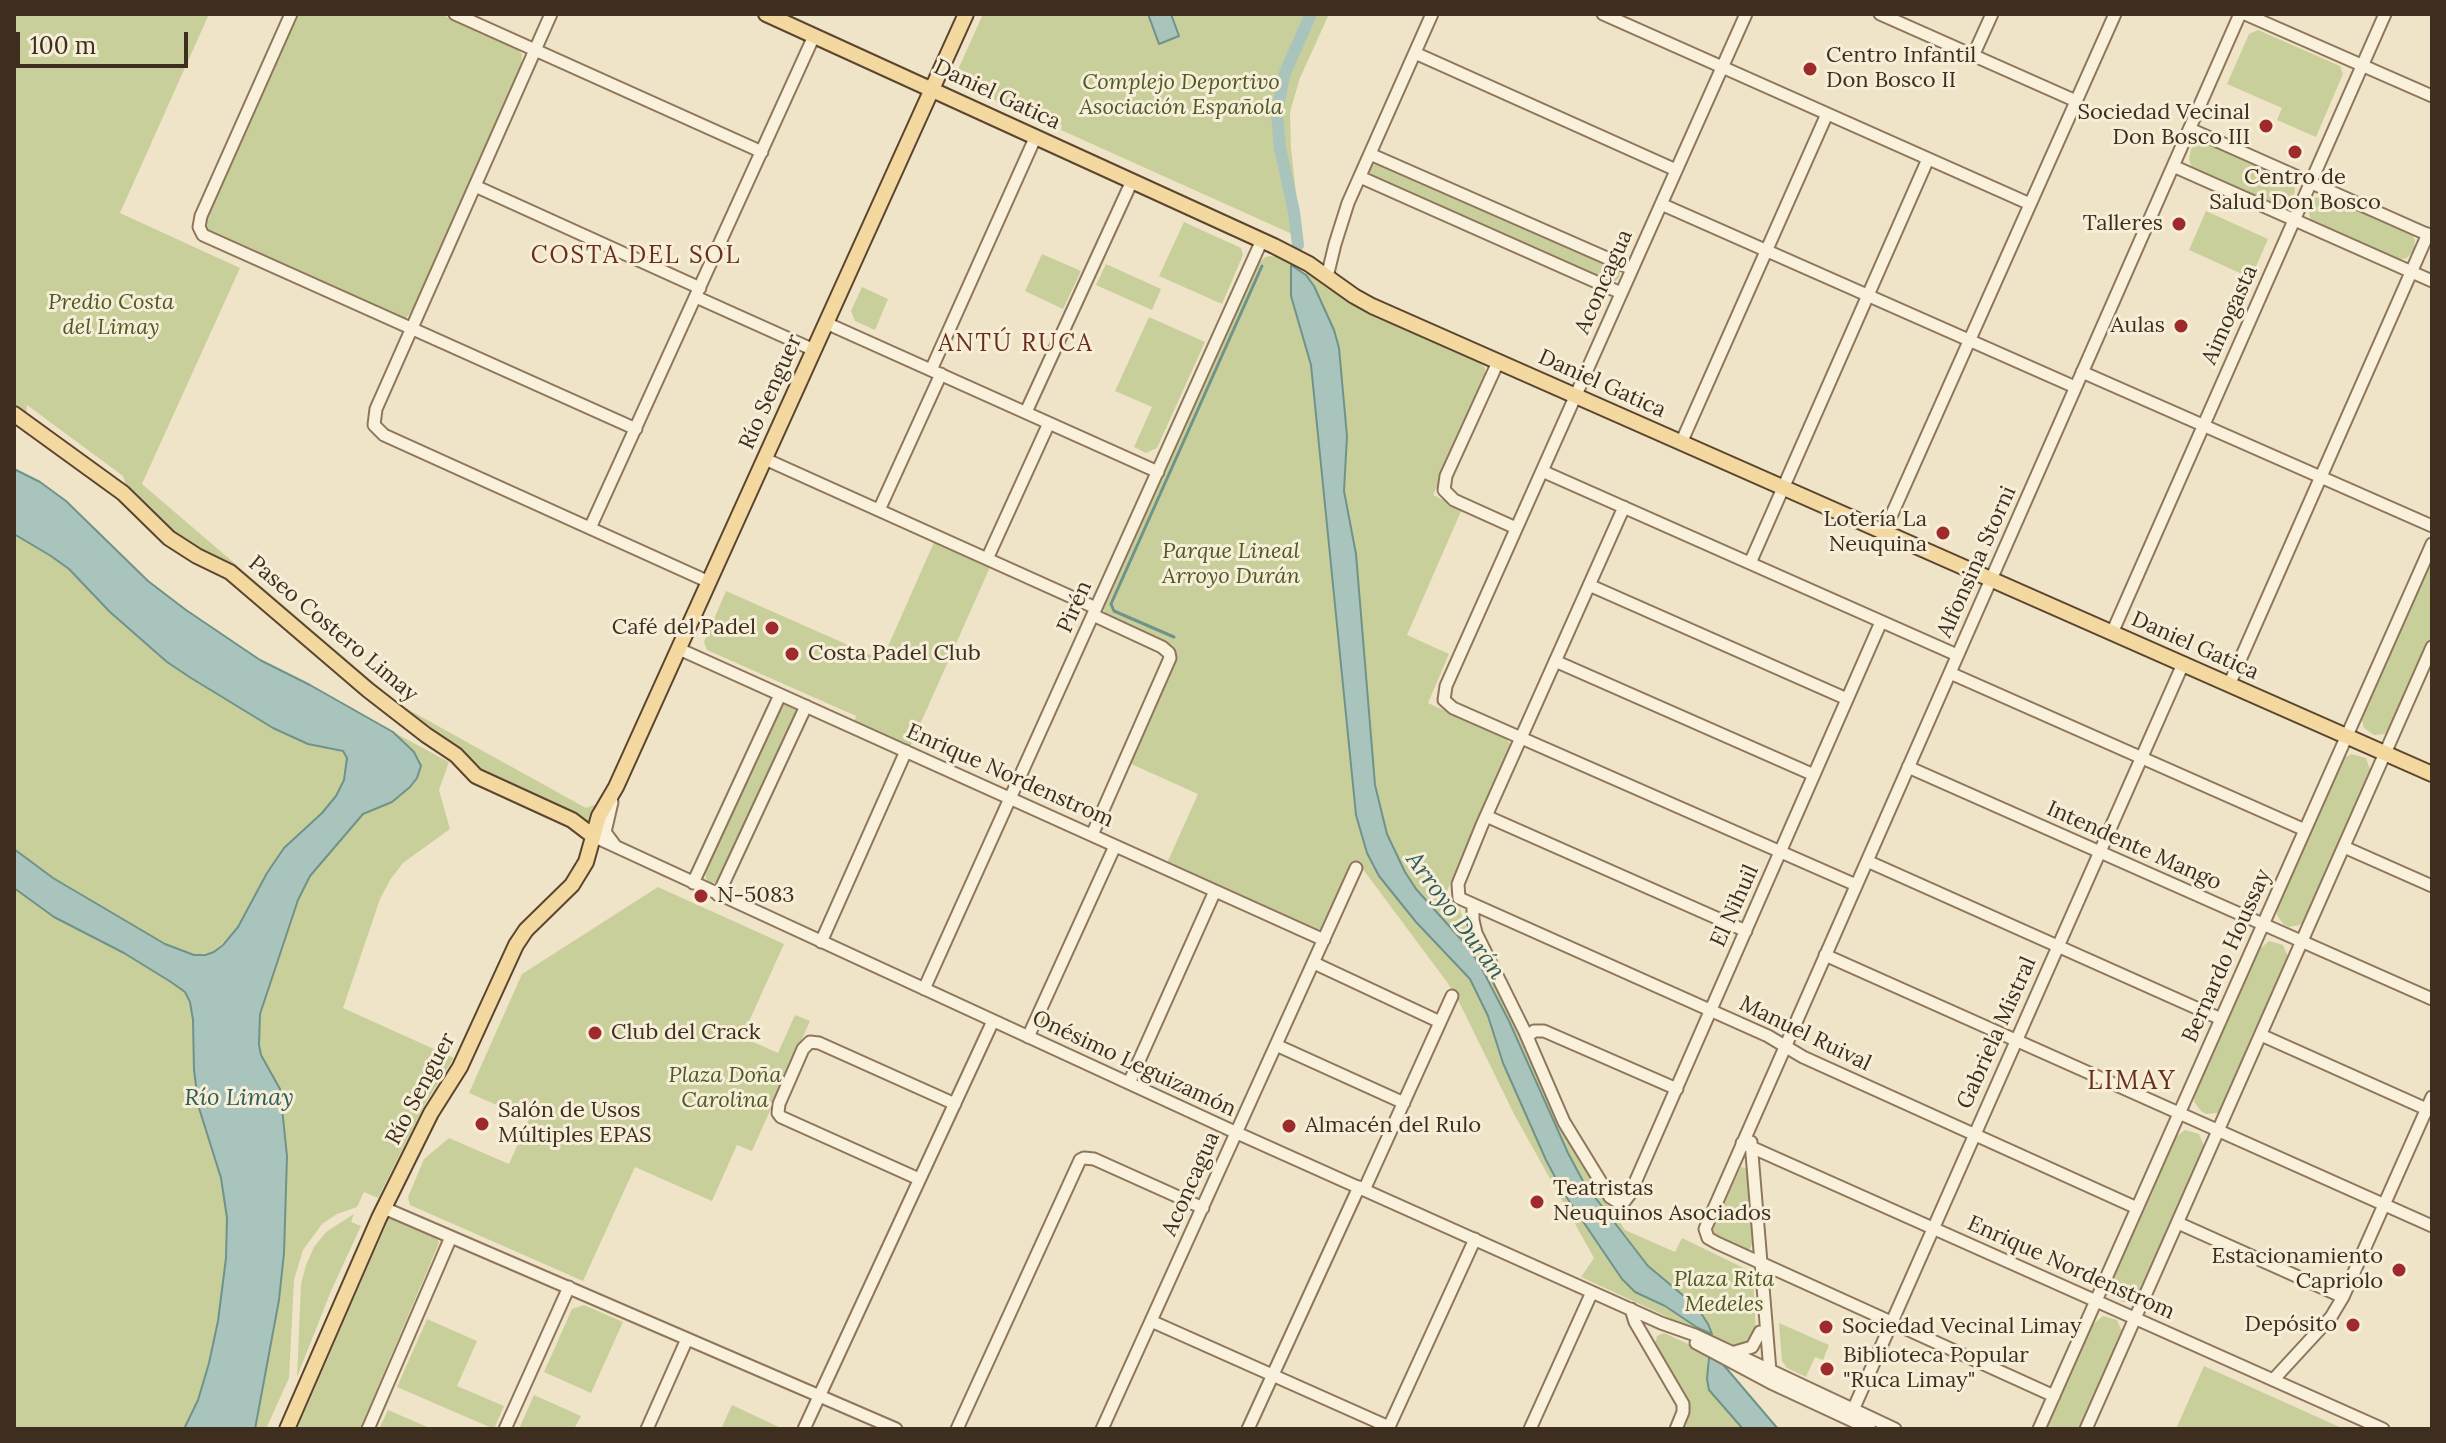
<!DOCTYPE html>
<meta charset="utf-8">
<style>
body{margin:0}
#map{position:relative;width:2446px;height:1443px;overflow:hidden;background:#f0e4c8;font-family:Lora,serif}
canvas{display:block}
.frame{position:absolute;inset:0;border:16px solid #3d2e20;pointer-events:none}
.scale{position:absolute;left:16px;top:32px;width:172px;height:36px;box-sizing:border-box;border:4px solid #3d2e20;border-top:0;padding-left:10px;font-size:24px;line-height:28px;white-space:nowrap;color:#3d2e20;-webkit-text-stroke:6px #f7eed8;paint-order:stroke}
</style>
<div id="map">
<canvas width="2446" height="1443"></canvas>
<div class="frame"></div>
<div class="scale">100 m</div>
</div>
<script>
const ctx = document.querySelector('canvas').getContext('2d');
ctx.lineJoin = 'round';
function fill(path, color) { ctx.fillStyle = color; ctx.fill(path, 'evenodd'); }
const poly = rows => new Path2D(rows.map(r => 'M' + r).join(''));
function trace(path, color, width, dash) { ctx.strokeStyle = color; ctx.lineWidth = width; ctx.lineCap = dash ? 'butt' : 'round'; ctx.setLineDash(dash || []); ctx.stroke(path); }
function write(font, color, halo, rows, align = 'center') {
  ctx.font = font + ' Lora,serif'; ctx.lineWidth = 6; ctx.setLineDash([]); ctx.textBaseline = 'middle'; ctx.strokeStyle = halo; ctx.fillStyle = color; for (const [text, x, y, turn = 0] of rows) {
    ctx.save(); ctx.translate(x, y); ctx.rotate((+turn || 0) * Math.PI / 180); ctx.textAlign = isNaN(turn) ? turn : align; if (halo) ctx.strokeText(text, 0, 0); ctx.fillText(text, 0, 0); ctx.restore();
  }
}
const green = poly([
 [14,14,209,14,120,213,240,268,142,484,400,705,586,808,594,805,597,807,591,826,487,776,181,542,128,491,123,476,27,405,26,417,14,409],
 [298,14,440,14,513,46,522,54,521,68,414,309,406,318,401,318,209,232,206,229,207,219],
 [983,14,1329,14,1300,78,1290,112,1291,148,1301,238,1061,130,1062,125,1039,115,1029,111,1027,114,959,84,956,74],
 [2258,30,2340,66,2343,74,2316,137,2277,120,2282,108,2227,84,2249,34],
 [2206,142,2290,179,2295,188,2294,198,2287,206,2277,208,2193,170,2189,160,2191,149,2195,145],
 [1376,162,1618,268,1620,273,1619,278,1614,282,1608,282,1372,177,1369,169],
 [2326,194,2410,231,2415,240,2414,250,2407,258,2397,260,2313,223,2310,218,2308,207,2315,198],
 [2206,211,2268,239,2251,278,2189,250],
 [1184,222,1241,248,1243,255,1222,304,1159,276],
 [1042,254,1081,271,1063,309,1025,291],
 [1270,256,1280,257,1290,262,1291,296,1311,365,1356,815,1367,853,1379,876,1416,922,1470,979,1488,1016,1503,1063,1546,1161,1622,1279,1635,1292,1684,1317,1700,1332,1581,1277,1594,1258,1514,1114,1460,1004,1447,982,1359,864,1324,927,1319,930,1167,863,1198,794,1129,763,1171,647,1163,641,1108,616,1103,610,1256,266,1265,257],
 [1106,264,1161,289,1152,310,1096,285],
 [1306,270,1369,314,1478,362,1485,367,1485,380,1433,495,1462,509,1407,635,1449,654,1428,703,1505,738,1511,744,1444,898,1460,909,1464,923,1514,1017,1565,1134,1625,1230,1675,1252,1682,1238,1750,1271,1753,1277,1756,1333,1749,1345,1736,1348,1713,1337,1708,1324,1697,1307,1648,1266,1594,1197,1576,1170,1509,1021,1481,967,1467,946,1416,889,1405,872,1387,834,1375,785,1356,554,1344,491,1347,436,1339,348,1334,330,1314,286,1306,275],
 [862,287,888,299,875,330,855,321,851,311],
 [1149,317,1205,342,1157,448,1146,453,1134,447,1152,407,1115,391],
 [14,534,51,556,69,569,110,612,167,662,191,678,273,728,308,744,343,752,347,758,344,781,336,796,322,813,298,834,267,873,238,927,214,952,194,955,165,944,53,878,14,849],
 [935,540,991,565,910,747,854,722,856,716,707,650,704,642,726,591,882,660],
 [2432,555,2432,636,2392,725,2385,734,2374,735,2364,728,2361,717],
 [787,704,796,709,797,715,718,882,711,883,706,879,705,870,781,705],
 [393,732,449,762,439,790,450,829,403,863,390,880,380,899,343,1008,454,1058,425,1104,378,1198,364,1192,357,1207,337,1214,322,1224,303,1250,294,1280,289,1378,266,1429,255,1429,279,1300,284,1253,287,1156,280,1089,261,1055,259,1045,260,1014,298,900,310,876,355,821,363,814,401,796,417,778,419,759],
 [2351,754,2366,758,2371,772,2304,922,2300,925,2289,927,2283,924,2277,915,2278,904,2342,759],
 [658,887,784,944,742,1037,778,1053,795,1015,810,1021,752,1151,737,1145,712,1201,635,1167,583,1281,410,1205,408,1197,424,1159,449,1138,509,1164,529,1119,469,1093,522,974],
 [14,888,54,917,124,953,171,982,185,992,190,1002,193,1020,194,1070,199,1108,221,1178,227,1218,226,1258,218,1321,209,1363,198,1400,184,1429,14,1429],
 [2269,941,2283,945,2289,959,2222,1109,2217,1113,2206,1114,2201,1111,2194,1102,2195,1091,2257,951],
 [2185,1130,2199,1134,2205,1148,2141,1293,2133,1301,2122,1302,2113,1296,2110,1291,2111,1280,2173,1139],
 [1741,1167,1746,1168,1748,1172,1753,1243,1749,1250,1719,1238,1713,1232,1714,1224],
 [354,1214,351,1222,361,1226,331,1291,297,1377,301,1284,306,1265,314,1247,326,1232],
 [388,1215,437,1237,439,1243,360,1429,297,1429,386,1225,380,1225,384,1218],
 [584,1305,623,1322,591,1393,544,1372,572,1309],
 [2103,1316,2117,1320,2123,1334,2081,1429,2045,1429,2091,1326],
 [427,1319,477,1341,457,1386,504,1406,494,1429,397,1387],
 [1779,1323,1829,1345,1823,1360,1815,1357,1806,1377,1787,1368,1782,1361],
 [1664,1333,1708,1353,1707,1379,1709,1390,1743,1429,1684,1429,1690,1412,1688,1401,1655,1344,1657,1336],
 [2204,1366,2344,1429,2176,1429],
 [534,1395,581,1416,574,1429,519,1429],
 [732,1405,783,1429,721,1429],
 [388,1410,432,1429,379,1429]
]);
const water = poly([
 [1148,14,1171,14,1179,36,1159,44,1148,14],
 [1291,265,1306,275,1314,286,1334,330,1339,348,1347,436,1344,491,1356,554,1375,785,1387,834,1405,872,1416,889,1467,946,1481,967,1509,1021,1568,1153,1584,1183,1648,1266,1697,1307,1708,1324,1712,1334,1698,1328,1665,1306,1635,1292,1622,1279,1563,1192,1546,1160,1503,1063,1488,1016,1470,979,1416,922,1379,876,1367,853,1356,815,1311,365,1291,296,1291,265],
 [14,469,40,482,66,501,148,581,186,610,260,660,310,685,393,732,414,752,421,766,417,778,410,787,392,802,363,814,310,876,298,900,260,1014,259,1045,261,1055,280,1089,287,1156,284,1253,279,1300,255,1429,184,1429,198,1400,209,1363,218,1321,226,1258,227,1218,221,1178,199,1108,194,1070,193,1020,190,1002,185,992,171,982,124,953,54,917,14,888,14,849,53,878,165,944,194,955,205,955,214,952,223,945,238,927,267,873,284,848,322,813,336,796,344,780,347,758,343,751,308,744,273,728,191,678,167,662,110,612,69,569,51,556,14,534,14,469],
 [1709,1357,1721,1362,1778,1429,1743,1429,1709,1390,1707,1379,1709,1357]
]);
const stream = poly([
 [1174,637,1114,611,1111,604,1262,266]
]);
const canal = poly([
 [1298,245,1294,212,1280,148,1277,113,1284,75,1311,14]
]);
const minor = poly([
 [291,14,201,216,199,227,203,235,636,429],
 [455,14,762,152],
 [551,14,376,409,374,425,384,435,709,582],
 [1603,14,2030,204],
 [1746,14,1446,686,1444,700,1453,708,1856,885],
 [1880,14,2076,101],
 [2245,14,2432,96],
 [1415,53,1676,170],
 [1973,56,1992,14],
 [2190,129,2431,236],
 [1370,154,1632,269],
 [2173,166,2432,281],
 [1360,177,1621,293],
 [475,186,700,288],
 [1661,204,2075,387],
 [1327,277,1335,244,1348,203,1432,14],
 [696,297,814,350],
 [826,323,1158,472],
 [1498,362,1446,476,1444,490,1454,500,1516,528],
 [931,370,1036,136],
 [2082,372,2432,526],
 [1026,412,1132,181],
 [1681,443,1827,114],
 [765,459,1096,608],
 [1542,471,1957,655],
 [1624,507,1482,825,1458,884,1459,898,1768,1036,1803,1057,2137,1208],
 [879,510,941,374],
 [590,528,814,36],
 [1884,532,2115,14],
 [987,559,1049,423],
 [1750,563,1928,159],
 [1589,585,1847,699],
 [2112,633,2385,14],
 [679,649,1324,940],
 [1555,661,1814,775],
 [1950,673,2305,830],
 [2229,685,2428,234],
 [1908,767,2432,999],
 [612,802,605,832,614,844],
 [1486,816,1746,931],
 [1092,835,1170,658,1169,653,1162,647,1093,615],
 [593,836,1237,1133,1661,1323,1695,1335,1895,1429],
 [2344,847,2432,886],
 [1867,861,2221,1019],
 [693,883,780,695],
 [718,895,806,706],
 [1473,906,1473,920,1476,933,1525,1032,1564,1122,1610,1197,1618,1202,1624,1202,1630,1194,1881,622],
 [821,942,906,751],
 [1825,955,2432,1226],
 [1314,963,1440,1022],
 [924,989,1262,240],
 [2261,1035,2431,1111],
 [1028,1037,1115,846],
 [1527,1037,1534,1031,1544,1031,1677,1089],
 [1276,1045,1404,1103],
 [1129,1083,1215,891],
 [1751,1142,1771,1383],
 [1742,1143,2383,1429],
 [919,1179,781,1117,778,1113,779,1104,803,1049,810,1042,819,1043,955,1104],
 [1364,1190,1452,996],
 [384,1208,896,1429],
 [2178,1223,2343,1297],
 [1631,1309,1635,1322,1683,1404,1683,1412,1676,1429],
 [1151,1321,1389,1427],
 [1696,1343,1771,1383,1870,1429],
 [1735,1352,1752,1347,1760,1332],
 [2273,1380,2331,1317,2343,1297,2432,1097],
 [2054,1396,1717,1243,1708,1238,1705,1229,2240,14],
 [1849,1419,2183,664],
 [368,1429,451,1237],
 [505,1429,569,1287],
 [647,1429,687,1339],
 [804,1429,993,1021],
 [957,1429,1080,1160,1084,1158,1094,1159,1203,1208],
 [1102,1429,1356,868],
 [1248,1429,1359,1187],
 [1388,1429,1475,1239],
 [1530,1429,1592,1292],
 [2039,1429,2432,544],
 [2086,1429,2432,647]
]);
const major = poly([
 [766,14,1274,246,1309,264,1354,296,1372,306,2432,774],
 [14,414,123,493,169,538,197,556,230,572,368,690,426,735,456,755,476,776,572,820,593,836],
 [287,1429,379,1218,431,1113,460,1067,516,945,526,930,572,885,586,862,599,816,616,787,966,14]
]);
const markers = [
 [1810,69,8,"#9e2a2b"],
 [2266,126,8,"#9e2a2b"],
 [2295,152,8,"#9e2a2b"],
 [2179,224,8,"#9e2a2b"],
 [2181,326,8,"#9e2a2b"],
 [1943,533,8,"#9e2a2b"],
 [772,628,8,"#9e2a2b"],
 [792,654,8,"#9e2a2b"],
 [701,896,8,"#9e2a2b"],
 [595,1033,8,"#9e2a2b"],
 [482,1124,8,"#9e2a2b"],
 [1289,1126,8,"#9e2a2b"],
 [1537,1202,8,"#9e2a2b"],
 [2399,1270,8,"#9e2a2b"],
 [2353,1325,8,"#9e2a2b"],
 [1826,1327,8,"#9e2a2b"],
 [1827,1369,8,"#9e2a2b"]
];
const poiNames = [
 ["Centro Infantil",1826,56],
 ["Don Bosco II",1826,81],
 ["Sociedad Vecinal",2250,113,"right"],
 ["Don Bosco III",2250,138,"right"],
 ["Centro de",2295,178,"center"],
 ["Salud Don Bosco",2295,203,"center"],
 ["Talleres",2163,224,"right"],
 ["Aulas",2165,326,"right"],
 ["Lotería La",1927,520,"right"],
 ["Neuquina",1927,545,"right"],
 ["Café del Padel",756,628,"right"],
 ["Costa Padel Club",808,654],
 ["N-5083",717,896],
 ["Club del Crack",611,1033],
 ["Salón de Usos",498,1111],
 ["Múltiples EPAS",498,1136],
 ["Almacén del Rulo",1305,1126],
 ["Teatristas",1553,1189],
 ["Neuquinos Asociados",1553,1214],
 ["Estacionamiento",2383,1257,"right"],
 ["Capriolo",2383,1282,"right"],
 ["Depósito",2337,1325,"right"],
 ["Sociedad Vecinal Limay",1842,1327],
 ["Biblioteca Popular",1843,1356],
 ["\"Ruca Limay\"",1843,1381]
];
const parkNames = [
 ["Complejo Deportivo",1181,83],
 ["Asociación Española",1181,108],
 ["Predio Costa",111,303],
 ["del Limay",111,328],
 ["Parque Lineal",1231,552],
 ["Arroyo Durán",1231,577],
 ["Plaza Doña",725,1076],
 ["Carolina",725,1101],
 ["Plaza Rita",1724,1280],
 ["Medeles",1724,1305]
];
const streetNames = [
 ["Daniel Gatica",997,95,25],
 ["Aconcagua",1604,282,-66],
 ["Aimogasta",2230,315,-66],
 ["Daniel Gatica",1602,384,24],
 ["Río Senguer",771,392,-66],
 ["Alfonsina Storni",1977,562,-66],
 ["Pirén",1075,607,-66],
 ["Paseo Costero Limay",333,629,40],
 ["Daniel Gatica",2195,646,24],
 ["Enrique Nordenstrom",1010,776,24],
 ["Intendente Mango",2134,846,24],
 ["El Nihuil",1735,906,-66],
 ["Bernardo Houssay",2227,956,-66],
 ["Gabriela Mistral",1997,1033,-66],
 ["Manuel Ruival",1805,1034,26],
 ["Onésimo Leguizamón",1134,1064,25],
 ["Río Senguer",421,1089,-62],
 ["Aconcagua",1191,1184,-66],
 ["Enrique Nordenstrom",2071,1268,24]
];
const neighbourhoodNames = [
 ["COSTA DEL SOL",636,256],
 ["ANTÚ RUCA",1016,344]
];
const waterNames = [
 ["Arroyo Durán",1455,916,54],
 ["Río Limay",239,1098]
];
const quarterNames = [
 ["LIMAY",2132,1082]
];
fill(green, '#c9cf9b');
fill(water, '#a9c4bc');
trace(water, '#6f938a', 2);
trace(stream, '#6f938a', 3);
trace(canal, '#a9c4bc', 12);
trace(minor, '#8d765c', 15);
trace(major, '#5b4430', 18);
trace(minor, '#faf1dc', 11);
trace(major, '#f3d9a0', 14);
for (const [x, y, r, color] of markers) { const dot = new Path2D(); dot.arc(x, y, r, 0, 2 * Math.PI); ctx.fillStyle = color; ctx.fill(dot); trace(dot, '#f7eed8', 3); }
write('22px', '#3d2e20', '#f7eed8', poiNames, 'left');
write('italic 22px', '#4d5a26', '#f7eed8', parkNames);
write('22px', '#3d2e20', '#f7eed8', streetNames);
ctx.letterSpacing = '2px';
write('24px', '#6b2e1e', '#f7eed8', neighbourhoodNames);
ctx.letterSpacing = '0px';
write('italic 24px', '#2f5d5a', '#f7eed8', waterNames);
ctx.letterSpacing = '2px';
write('26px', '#6b2e1e', '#f7eed8', quarterNames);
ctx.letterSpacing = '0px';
</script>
